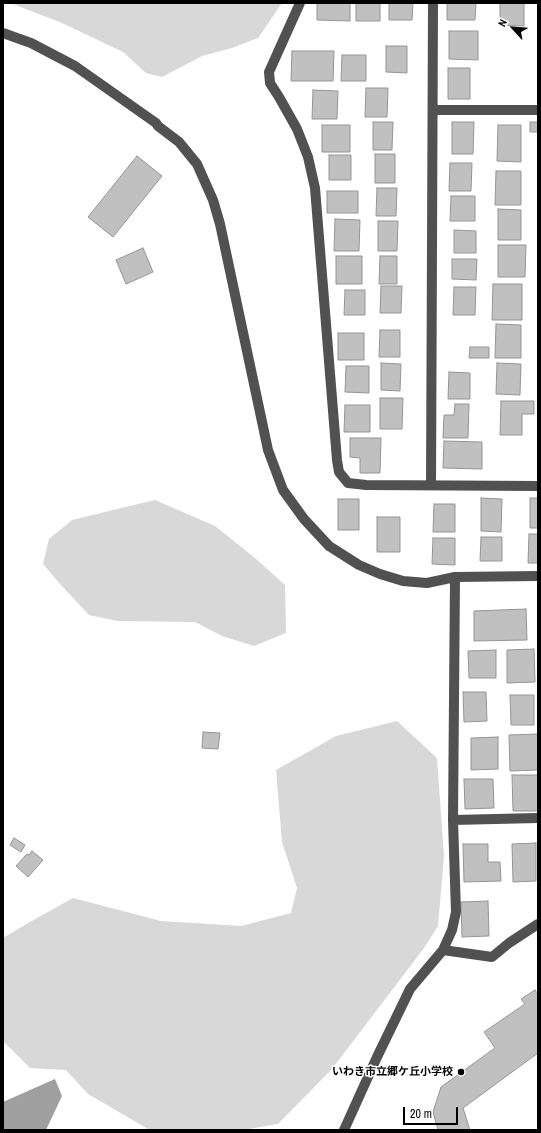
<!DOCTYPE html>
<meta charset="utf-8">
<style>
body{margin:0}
#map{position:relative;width:541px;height:1133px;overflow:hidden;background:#fff;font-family:"Archivo Narrow",sans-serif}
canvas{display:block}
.frame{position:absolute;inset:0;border:4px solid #000;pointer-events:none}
.north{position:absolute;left:493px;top:8px;width:40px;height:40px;-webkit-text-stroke:3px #fff;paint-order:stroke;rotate:296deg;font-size:11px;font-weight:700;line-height:16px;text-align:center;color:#000}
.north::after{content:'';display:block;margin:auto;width:14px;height:18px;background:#000;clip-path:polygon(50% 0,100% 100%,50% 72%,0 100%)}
.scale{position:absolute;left:403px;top:1107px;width:55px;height:18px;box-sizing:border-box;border:2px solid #000;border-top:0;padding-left:5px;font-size:12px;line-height:14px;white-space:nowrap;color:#000;-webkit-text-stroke:3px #fff;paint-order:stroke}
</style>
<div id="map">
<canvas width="541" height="1133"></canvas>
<div class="frame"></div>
<div class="north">N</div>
<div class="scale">20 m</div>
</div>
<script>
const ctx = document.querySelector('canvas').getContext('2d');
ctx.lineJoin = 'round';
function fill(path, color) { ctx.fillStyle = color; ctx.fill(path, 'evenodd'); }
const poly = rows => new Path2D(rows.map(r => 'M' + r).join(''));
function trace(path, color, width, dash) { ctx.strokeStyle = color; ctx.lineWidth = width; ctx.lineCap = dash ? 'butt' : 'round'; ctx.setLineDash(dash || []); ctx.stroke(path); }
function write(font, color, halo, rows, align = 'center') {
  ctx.font = font + ' "Archivo Narrow","Noto Sans JP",sans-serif'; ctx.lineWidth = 3; ctx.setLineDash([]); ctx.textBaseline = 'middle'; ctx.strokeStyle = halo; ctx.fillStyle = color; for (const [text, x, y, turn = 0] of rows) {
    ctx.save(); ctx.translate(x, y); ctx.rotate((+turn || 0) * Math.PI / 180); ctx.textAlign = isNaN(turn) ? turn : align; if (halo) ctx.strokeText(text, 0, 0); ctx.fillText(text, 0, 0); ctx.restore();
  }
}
const green = poly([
 [10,3,282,3,258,38,232,48,202,56,162,77,146,73,123,52,62,23],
 [155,500,215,526,255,558,285,585,286,633,254,646,222,636,195,622,118,621,89,615,60,584,43,564,49,539,72,520,117,509],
 [397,721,437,758,444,856,438,926,424,948,332,1069,278,1124,243,1130,148,1129,88,1094,66,1070,30,1068,3,1041,3,938,28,923,73,898,161,921,241,926,291,913,297,888,282,842,276,770,336,736]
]);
const water = poly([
 [55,1079,62,1096,46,1130,3,1130,3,1102]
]);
const building = poly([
 [317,3,350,3,350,21,317,20,317,3],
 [356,3,380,3,380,21,356,21,356,3],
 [389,3,413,3,412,20,389,20,389,3],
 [447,3,476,3,475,20,447,20,447,3],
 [500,3,524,3,524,26,500,25,500,3],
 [449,31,478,31,478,60,449,59,449,31],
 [386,46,407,46,407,73,386,72,386,46],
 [292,51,334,51,333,81,291,81,292,51],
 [342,55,366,55,366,81,341,81,342,55],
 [448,68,470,68,470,99,448,99,448,68],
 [366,88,388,88,387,117,365,117,366,88],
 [313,90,338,91,337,119,312,119,313,90],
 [373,122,393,122,392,150,373,150,373,122],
 [452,122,474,122,473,154,452,154,452,122],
 [530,122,538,122,538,132,530,132,530,122],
 [322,125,350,125,350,152,322,152,322,125],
 [498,125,521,125,521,162,497,161,498,125],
 [375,154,395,154,395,183,375,183,375,154],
 [329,155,351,155,351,180,329,180,329,155],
 [137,156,162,176,113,237,88,217,137,156],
 [450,163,472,163,471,191,449,191,450,163],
 [496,171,521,171,521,205,495,205,496,171],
 [377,188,397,188,396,216,376,216,377,188],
 [327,191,358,191,358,213,327,213,327,191],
 [451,196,475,196,475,221,450,221,451,196],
 [498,209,521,210,521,240,498,240,498,209],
 [335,219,360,220,359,251,334,251,335,219],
 [378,221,398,221,397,251,378,251,378,221],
 [454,230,476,231,476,253,454,253,454,230],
 [498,245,526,245,525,277,498,277,498,245],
 [143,248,153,272,126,284,116,260,143,248],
 [336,256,362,256,362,284,336,284,336,256],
 [380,256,397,256,397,284,379,284,380,256],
 [452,259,477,259,476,280,452,279,452,259],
 [493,284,522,284,522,320,492,320,493,284],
 [381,286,402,286,401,313,380,313,381,286],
 [454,287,476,287,475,315,453,315,454,287],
 [345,290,365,290,365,315,344,315,345,290],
 [496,324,521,325,521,358,495,358,496,324],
 [380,330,400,330,400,357,379,357,380,330],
 [338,333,364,333,364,360,338,360,338,333],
 [470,347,489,347,489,358,469,358,470,347],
 [381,363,401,364,400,391,381,390,381,363],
 [497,363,521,364,520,395,496,394,497,363],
 [346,366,369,366,369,393,345,392,346,366],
 [449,372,470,373,470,399,448,399,449,372],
 [380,398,403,398,402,429,380,429,380,398],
 [501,401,534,401,534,414,522,414,522,435,500,435,501,401],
 [455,404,469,404,468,438,443,438,444,415,454,415,455,404],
 [345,405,370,405,370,432,344,432,345,405],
 [350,438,381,438,380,473,360,473,360,458,350,457,350,438],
 [444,441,482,442,482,469,443,468,444,441],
 [481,498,502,499,501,532,481,531,481,498],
 [530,498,538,498,538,528,530,528,530,498],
 [338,499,359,499,359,530,338,530,338,499],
 [434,504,455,504,455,532,433,532,434,504],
 [377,517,400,517,400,552,377,552,377,517],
 [529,534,538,534,538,563,528,563,529,534],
 [481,537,502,537,502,561,480,561,481,537],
 [433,538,455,538,455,565,432,564,433,538],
 [526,609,527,640,474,641,474,611,526,609],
 [534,649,535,682,507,683,507,650,534,649],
 [496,650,496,678,469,678,468,651,496,650],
 [463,692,486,692,487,721,464,722,463,692],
 [510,695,534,695,534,725,511,725,510,695],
 [203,732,220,733,218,749,202,748,203,732],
 [538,734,538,770,510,771,509,735,538,734],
 [498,737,498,769,471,770,471,738,498,737],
 [512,775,538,775,538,811,513,811,512,775],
 [464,779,493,779,494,808,465,809,464,779],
 [14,838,25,845,21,852,10,845,14,838],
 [536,843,536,881,513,882,512,844,536,843],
 [463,844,488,844,488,862,500,862,501,881,464,882,463,844],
 [32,851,43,860,28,877,16,866,27,854,29,855,32,851],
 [488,901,489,936,462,937,461,902,488,901],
 [535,990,538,994,538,1053,463,1108,470,1130,438,1130,433,1112,441,1087,495,1048,484,1032,525,1004,521,999,535,990]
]);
const minor = poly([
 [300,3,269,72,270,83,279,97,297,129,308,157,315,188,337,460,339,472,348,483,366,485,538,486],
 [3,33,31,43,75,66,156,123,158,126,179,142,197,164,213,200,220,224,268,450,283,490,304,519,329,546,359,565,380,574,403,581,427,583,455,577,538,576],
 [433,110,538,110],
 [431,485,433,3],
 [453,820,538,818],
 [443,950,492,957,509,943,538,924],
 [344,1130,377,1057,410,989,443,950,452,930,456,912,453,820,455,577]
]);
const markers = [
 [461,1072,4,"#000"]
];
const poiNames = [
 ["いわき市立郷ケ丘小学校",453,1072]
];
fill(green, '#d8d8d8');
fill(water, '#9f9f9f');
fill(building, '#c0c0c0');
trace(building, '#959595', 1);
trace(minor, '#515151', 10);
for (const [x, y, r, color] of markers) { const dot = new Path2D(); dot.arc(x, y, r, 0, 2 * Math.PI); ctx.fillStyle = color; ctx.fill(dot); trace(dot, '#fff', 1.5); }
write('bold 11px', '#000', '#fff', poiNames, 'right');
</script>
